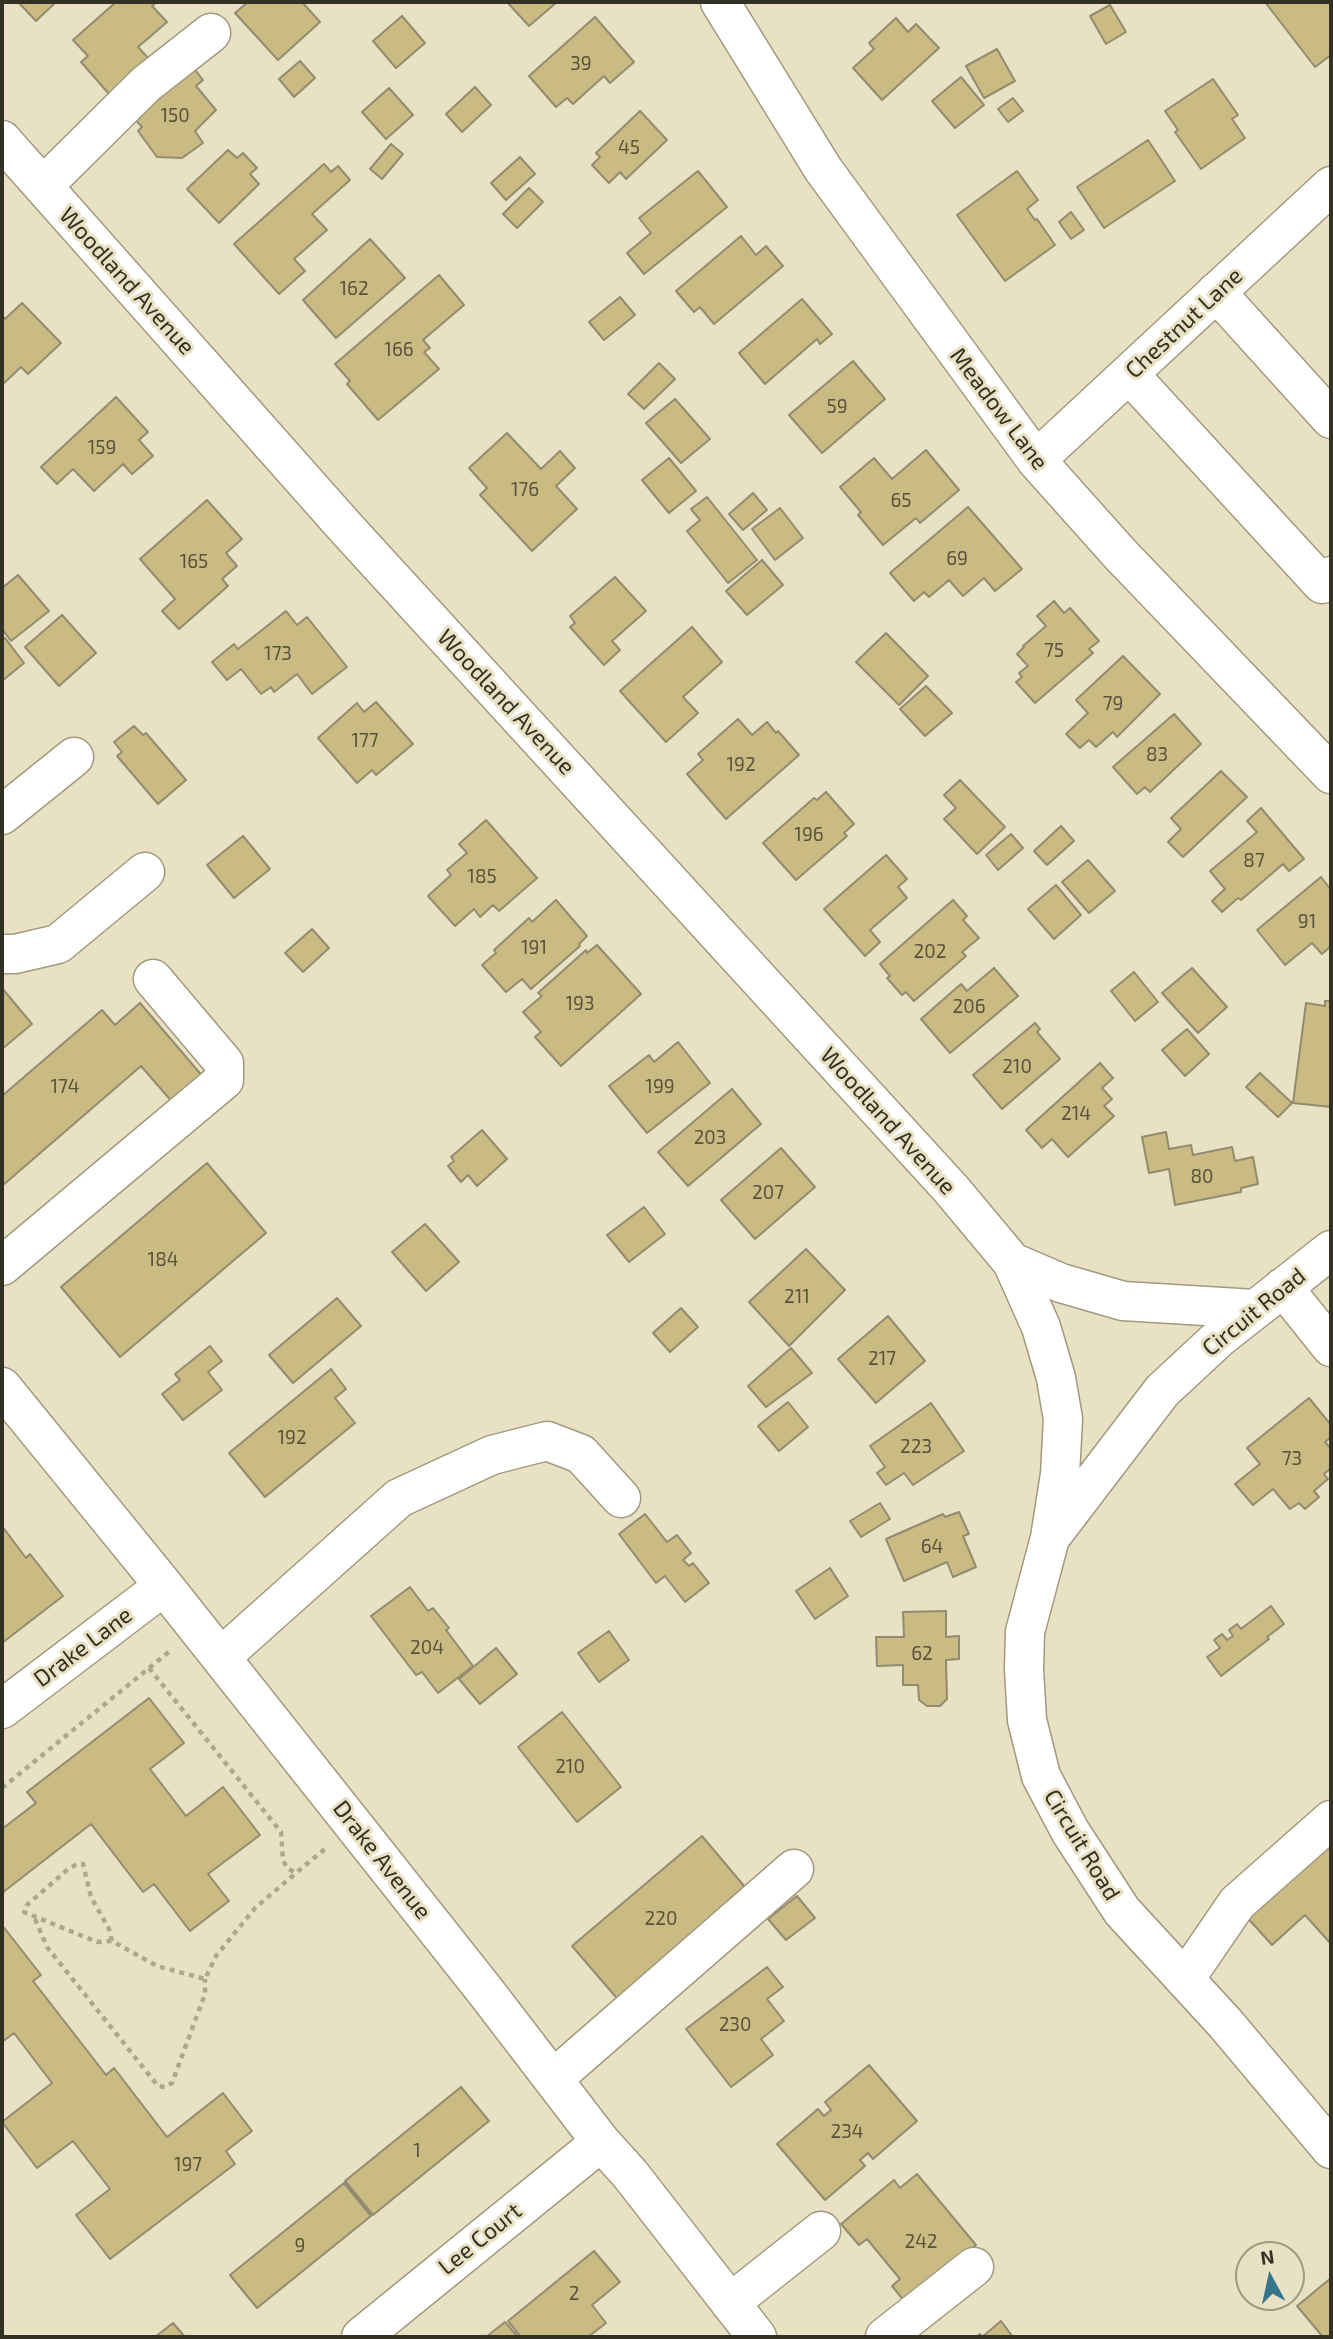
<!DOCTYPE html>
<style>
body{margin:0}
#map{position:relative;width:1333px;height:2339px;overflow:hidden;background:#e9e1c3;font-family:"Exo 2",sans-serif}
canvas{display:block}
.frame{position:absolute;inset:0;border:4px solid #333024;pointer-events:none}
.north{position:absolute;left:1235px;top:2241px;width:70px;height:70px;box-sizing:border-box;background:#e9e1c3;border:2px solid #a09a83;border-radius:50%;rotate:352deg;font-size:19px;font-weight:700;line-height:28px;text-align:center;color:#333024}
.north::after{content:'';display:block;margin:auto;width:24px;height:32px;background:#36768a;clip-path:polygon(50% 0,100% 100%,50% 72%,0 100%)}
</style>
<div id="map">
<canvas width="1333" height="2339"></canvas>
<div class="frame"></div>
<div class="north">N</div>
</div>
<script>
const ctx = document.querySelector('canvas').getContext('2d');
ctx.lineJoin = 'round';
function fill(path, color) { ctx.fillStyle = color; ctx.fill(path, 'evenodd'); }
const poly = rows => new Path2D(rows.map(r => 'M' + r).join(''));
function trace(path, color, width, dash) { ctx.strokeStyle = color; ctx.lineWidth = width; ctx.lineCap = dash ? 'butt' : 'round'; ctx.setLineDash(dash || []); ctx.stroke(path); }
function write(font, color, halo, rows, align = 'center') {
  ctx.font = font + ' "Exo 2",sans-serif'; ctx.lineWidth = 6; ctx.setLineDash([]); ctx.textBaseline = 'middle'; ctx.strokeStyle = halo; ctx.fillStyle = color; for (const [text, x, y, turn = 0] of rows) {
    ctx.save(); ctx.translate(x, y); ctx.rotate((+turn || 0) * Math.PI / 180); ctx.textAlign = isNaN(turn) ? turn : align; if (halo) ctx.strokeText(text, 0, 0); ctx.fillText(text, 0, 0); ctx.restore();
  }
}
const building = poly([
 [20,2,56,2,36,21,19,3,20,2],
 [116,2,157,2,152,6,167,22,138,47,149,59,109,94,81,62,88,56,73,40,116,2],
 [248,2,302,2,320,22,278,60,235,13,248,2],
 [507,2,557,2,529,26,507,2],
 [1265,2,1331,2,1331,55,1315,67,1265,2],
 [1110,5,1126,32,1106,44,1090,16,1110,5],
 [402,16,425,43,396,68,373,41,402,16],
 [595,17,634,62,610,83,604,76,573,104,567,98,556,107,529,76,595,17],
 [896,18,908,32,916,24,939,48,882,100,853,68,874,49,869,43,896,18],
 [997,49,1015,81,984,98,966,66,997,49],
 [300,61,315,78,294,97,279,79,300,61],
 [192,66,203,80,196,86,216,110,195,131,203,143,182,158,157,157,138,131,142,127,133,117,192,66],
 [961,77,984,105,955,128,932,101,961,77],
 [1213,79,1238,115,1232,119,1245,138,1201,169,1175,132,1178,130,1165,111,1213,79],
 [475,87,491,105,462,132,446,114,475,87],
 [389,88,413,115,386,139,362,112,389,88],
 [1013,98,1023,111,1008,122,998,109,1013,98],
 [640,111,667,140,626,179,620,172,609,183,592,165,600,157,596,153,640,111],
 [1148,140,1175,181,1104,228,1077,187,1148,140],
 [391,144,403,154,382,179,370,169,391,144],
 [228,150,237,158,243,153,257,168,250,174,259,184,219,223,187,189,228,150],
 [520,157,535,174,506,200,491,183,520,157],
 [324,164,331,172,338,166,350,180,312,214,327,230,294,259,305,271,279,294,234,244,324,164],
 [698,171,727,207,644,274,627,253,651,233,639,218,698,171],
 [1017,171,1038,200,1027,209,1035,220,1037,219,1055,245,1005,281,957,215,1017,171],
 [529,188,543,202,517,228,503,214,529,188],
 [1071,212,1084,230,1071,239,1059,222,1071,212],
 [741,236,756,255,766,246,783,266,714,324,700,307,694,312,676,291,741,236],
 [370,239,405,278,336,338,303,300,370,239],
 [439,275,464,305,423,340,430,348,424,352,439,369,378,420,347,384,350,381,335,364,439,275],
 [620,297,635,315,604,340,589,322,620,297],
 [802,299,832,334,820,344,817,339,765,384,739,353,802,299],
 [22,303,61,343,28,374,21,367,2,385,2,315,5,319,22,303],
 [853,361,885,399,822,453,789,415,853,361],
 [659,363,675,379,644,409,628,394,659,363],
 [116,397,148,432,139,440,153,456,132,474,123,464,94,491,73,469,57,484,41,467,116,397],
 [675,399,710,439,681,463,646,423,675,399],
 [507,433,541,469,560,451,575,468,556,486,577,509,532,551,480,495,487,488,469,468,507,433],
 [926,450,959,490,920,523,916,518,883,545,858,515,861,512,840,487,874,458,892,479,926,450],
 [669,458,696,491,669,513,642,480,669,458],
 [753,493,767,510,743,530,729,514,753,493],
 [707,497,757,560,728,583,687,531,700,520,691,509,707,497],
 [207,500,242,539,226,553,237,566,222,579,228,586,179,629,162,611,175,599,140,559,207,500],
 [968,507,1022,569,995,591,984,578,963,596,949,580,929,597,924,592,914,601,890,573,968,507],
 [780,508,803,538,775,560,752,529,780,508],
 [762,560,783,585,747,615,726,591,762,560],
 [18,575,49,611,11,641,2,629,2,588,18,575],
 [615,577,646,611,612,641,620,650,604,665,570,627,575,623,570,616,615,577],
 [1054,601,1064,613,1070,608,1099,641,1089,649,1093,653,1035,703,1016,682,1022,677,1019,673,1028,666,1017,654,1024,647,1023,646,1046,626,1037,616,1054,601],
 [286,611,297,625,307,617,347,667,312,694,297,674,274,692,271,687,261,694,241,669,227,680,212,662,234,644,238,649,286,611],
 [62,615,96,653,59,686,25,647,62,615],
 [692,627,722,662,683,697,698,713,666,742,620,691,692,627],
 [886,633,928,676,899,705,856,662,886,633],
 [5,638,24,663,2,681,2,641,5,638],
 [1123,656,1160,694,1117,737,1113,732,1096,747,1089,740,1080,748,1066,734,1088,713,1076,700,1123,656],
 [926,686,952,713,925,736,900,709,926,686],
 [376,702,413,744,376,775,372,770,357,783,318,738,357,703,364,712,376,702],
 [1174,714,1201,744,1150,792,1145,787,1137,794,1113,767,1174,714],
 [738,719,752,735,767,722,776,733,778,731,799,755,726,819,687,774,703,760,698,754,738,719],
 [134,726,143,735,146,733,186,780,158,804,117,756,122,752,114,742,134,726],
 [1221,771,1247,797,1183,857,1168,842,1181,829,1171,818,1221,771],
 [960,780,1005,827,977,854,944,819,956,808,944,795,960,780],
 [826,792,854,824,844,833,847,836,796,880,763,843,814,798,817,800,826,792],
 [1261,808,1304,859,1289,871,1283,864,1241,900,1238,898,1222,912,1212,901,1225,889,1210,871,1257,832,1247,821,1261,808],
 [486,820,537,878,499,911,493,905,480,917,474,909,455,926,428,896,451,875,447,870,467,853,459,844,486,820],
 [1061,826,1074,841,1047,865,1034,851,1061,826],
 [1011,834,1023,848,998,870,986,855,1011,834],
 [243,836,270,869,234,898,207,865,243,836],
 [886,855,907,879,898,887,907,898,870,930,880,942,865,956,824,909,886,855],
 [1088,860,1115,891,1089,913,1062,882,1088,860],
 [1321,877,1331,890,1331,946,1322,954,1312,943,1285,965,1257,930,1321,877],
 [1056,885,1081,915,1054,939,1028,909,1056,885],
 [556,900,587,936,579,944,580,946,531,989,522,979,506,992,482,965,496,953,494,950,529,918,532,922,556,900],
 [953,900,967,916,963,920,979,938,962,952,966,956,914,1001,906,992,902,995,887,978,890,976,880,964,953,900],
 [312,929,329,948,303,972,285,953,312,929],
 [597,945,641,994,561,1066,535,1037,541,1032,523,1012,542,996,538,993,586,950,587,953,597,945],
 [994,968,1018,996,950,1053,921,1019,961,984,967,991,994,968],
 [1192,968,1227,1007,1198,1033,1162,993,1192,968],
 [1134,972,1158,1002,1135,1021,1111,991,1134,972],
 [2,988,32,1024,2,1049,2,988],
 [1325,1001,1331,1001,1331,1107,1293,1103,1306,1003,1325,1006,1325,1001],
 [140,1003,204,1078,174,1104,141,1066,2,1186,2,1096,102,1010,115,1025,140,1003],
 [1035,1023,1040,1029,1037,1032,1060,1059,1002,1109,973,1075,1035,1023],
 [1187,1029,1209,1054,1185,1076,1162,1050,1187,1029],
 [678,1042,710,1083,647,1133,609,1086,649,1055,654,1062,678,1042],
 [1100,1063,1113,1078,1102,1088,1112,1099,1104,1106,1114,1116,1068,1157,1052,1139,1042,1148,1026,1130,1100,1063],
 [1260,1073,1292,1103,1278,1117,1246,1087,1260,1073],
 [732,1089,761,1124,688,1186,658,1152,732,1089],
 [482,1130,507,1159,477,1186,468,1175,461,1182,448,1166,454,1161,451,1157,482,1130],
 [1166,1132,1169,1149,1191,1145,1193,1155,1232,1147,1235,1161,1253,1157,1258,1184,1241,1188,1241,1192,1175,1205,1169,1169,1149,1173,1142,1137,1166,1132],
 [781,1148,815,1187,755,1239,721,1200,781,1148],
 [207,1163,266,1233,120,1357,61,1287,207,1163],
 [644,1207,665,1234,629,1262,607,1235,644,1207],
 [425,1224,459,1262,426,1291,392,1252,425,1224],
 [806,1249,845,1290,789,1346,749,1302,806,1249],
 [337,1298,361,1326,293,1383,269,1355,337,1298],
 [681,1308,698,1327,670,1352,653,1333,681,1308],
 [888,1316,925,1361,876,1403,838,1359,888,1316],
 [210,1346,222,1361,208,1372,222,1390,183,1420,162,1394,180,1380,175,1374,210,1346],
 [791,1348,812,1373,766,1407,748,1386,791,1348],
 [331,1369,346,1389,335,1398,355,1423,265,1497,229,1453,331,1369],
 [1309,1398,1331,1425,1331,1437,1325,1442,1331,1449,1331,1468,1324,1474,1328,1479,1314,1491,1319,1497,1305,1509,1299,1503,1290,1509,1273,1489,1253,1505,1235,1484,1260,1464,1247,1448,1309,1398],
 [788,1402,808,1427,779,1451,758,1426,788,1402],
 [931,1403,964,1451,913,1485,904,1473,886,1485,877,1473,885,1467,870,1446,931,1403],
 [880,1503,890,1519,861,1537,850,1521,880,1503],
 [959,1512,969,1534,963,1536,976,1567,953,1577,947,1562,904,1581,886,1539,943,1514,945,1517,959,1512],
 [645,1514,667,1542,677,1535,691,1553,683,1560,689,1566,693,1563,709,1583,685,1602,665,1576,656,1583,619,1534,645,1514],
 [2,1526,26,1558,30,1554,63,1596,2,1643,2,1526],
 [830,1568,848,1596,815,1619,796,1591,830,1568],
 [410,1587,428,1611,433,1608,449,1628,446,1630,473,1666,438,1693,422,1672,416,1675,371,1616,410,1587],
 [1271,1606,1284,1624,1267,1637,1269,1639,1221,1676,1207,1657,1220,1648,1214,1640,1222,1634,1227,1640,1233,1636,1229,1630,1237,1624,1241,1629,1271,1606],
 [946,1611,946,1637,959,1636,959,1659,946,1660,947,1699,940,1706,927,1706,919,1700,918,1685,903,1685,903,1665,877,1666,876,1637,904,1637,903,1612,946,1611],
 [609,1631,629,1660,599,1682,578,1653,609,1631],
 [496,1648,517,1674,480,1704,459,1679,496,1648],
 [149,1698,184,1743,150,1769,186,1816,223,1787,260,1835,208,1874,229,1901,190,1931,154,1884,143,1892,91,1824,2,1893,2,1829,36,1803,27,1792,149,1698],
 [562,1712,621,1787,577,1822,518,1747,562,1712],
 [1331,1835,1331,1944,1305,1915,1272,1945,1244,1914,1331,1835],
 [702,1836,750,1893,621,2003,572,1946,702,1836],
 [797,1896,815,1918,786,1940,768,1919,797,1896],
 [2,1925,41,1975,33,1981,106,2075,114,2068,167,2137,223,2093,252,2131,226,2151,235,2164,110,2259,76,2215,110,2189,73,2141,37,2168,2,2122,52,2083,14,2033,2,2042,2,1925],
 [767,1967,783,1987,767,1999,784,2021,761,2039,773,2055,731,2087,686,2029,767,1967],
 [869,2065,917,2121,873,2159,868,2153,860,2160,865,2166,825,2200,777,2144,818,2109,824,2116,831,2110,825,2102,869,2065],
 [461,2087,489,2121,373,2215,345,2181,461,2087],
 [917,2174,976,2245,958,2259,910,2308,892,2286,900,2279,867,2239,859,2245,841,2224,894,2180,900,2188,917,2174],
 [344,2183,371,2216,257,2308,230,2275,344,2183],
 [594,2251,620,2282,592,2305,606,2323,588,2337,521,2337,508,2321,594,2251],
 [1331,2278,1331,2337,1323,2337,1297,2306,1331,2278],
 [1001,2321,1013,2337,975,2337,980,2334,982,2337,1001,2321],
 [505,2322,518,2337,486,2337,505,2322],
 [173,2323,185,2337,155,2337,173,2323]
]);
const path = poly([
 [149,1668,281,1832,283,1860,287,1868,296,1873,326,1848],
 [2,1788,170,1651],
 [35,1919,47,1947,158,2086,165,2087,172,2083,205,1994,205,1979],
 [112,1941,109,1929,91,1897,83,1864,77,1864,67,1870,27,1905,24,1912,97,1942,112,1941,157,1966,205,1979,216,1956,255,1908,296,1873]
]);
const minor = poly([
 [720,2,823,169,1036,460,1120,554,1331,774],
 [2,140,346,528,951,1189,1012,1262,1041,1327,1056,1378,1063,1419,1060,1474,1050,1538],
 [43,186,146,84,211,33],
 [1216,292,1331,419],
 [1129,374,1322,584,1331,576],
 [1036,460,1331,186],
 [2,815,74,757],
 [2,954,15,954,58,944,145,872],
 [1331,1250,1219,1338,1162,1391,1050,1538,1025,1632,1024,1669,1027,1720,1041,1776,1070,1831,1122,1911,1225,2023,1331,2149],
 [1012,1262,1061,1283,1123,1301,1255,1309],
 [2,1266,224,1080,224,1063,153,979],
 [1283,1287,1331,1347],
 [2,1387,164,1586,486,1992,601,2142,630,2174,757,2337],
 [221,1657,399,1498,492,1455,547,1441,581,1454,621,1498],
 [2,1709,164,1586],
 [1185,1979,1237,1903,1331,1820],
 [553,2079,794,1869],
 [730,2303,821,2231],
 [361,2337,601,2142],
 [885,2337,974,2267]
]);
const numberNames = [
 ["39",581,64],
 ["150",175,116],
 ["45",629,148],
 ["162",354,289],
 ["166",399,350],
 ["59",837,407],
 ["159",102,448],
 ["176",525,490],
 ["65",901,501],
 ["69",957,559],
 ["165",194,562],
 ["75",1054,651],
 ["173",278,654],
 ["79",1113,704],
 ["177",365,741],
 ["83",1157,755],
 ["192",741,765],
 ["196",809,835],
 ["87",1254,861],
 ["185",482,877],
 ["91",1307,922],
 ["191",534,948],
 ["202",930,952],
 ["193",580,1004],
 ["206",969,1007],
 ["210",1017,1067],
 ["174",65,1087],
 ["199",660,1087],
 ["214",1076,1114],
 ["203",710,1138],
 ["80",1202,1177],
 ["207",768,1193],
 ["184",163,1260],
 ["211",797,1297],
 ["217",882,1359],
 ["192",292,1438],
 ["223",916,1447],
 ["73",1292,1459],
 ["64",932,1547],
 ["204",427,1648],
 ["62",922,1654],
 ["210",570,1767],
 ["220",661,1919],
 ["230",735,2025],
 ["234",847,2132],
 ["1",417,2151],
 ["197",188,2165],
 ["242",921,2242],
 ["9",300,2246],
 ["2",574,2294]
];
const streetNames = [
 ["Woodland Avenue",127,281,48],
 ["Chestnut Lane",1184,323,-43],
 ["Meadow Lane",999,409,53],
 ["Woodland Avenue",506,702,47],
 ["Woodland Avenue",888,1121,48],
 ["Circuit Road",1254,1312,-39],
 ["Drake Lane",83,1647,-37],
 ["Circuit Road",1082,1845,59],
 ["Drake Avenue",382,1860,52],
 ["Lee Court",480,2239,-39]
];
fill(building, '#cabb83');
trace(building, '#938b6f', 2);
trace(minor, '#a29a7e', 41);
trace(path, '#ada78f', 4.5, [5, 5]);
trace(minor, '#fff', 38);
write('19px', '#59533c', null, numberNames);
write('23px', '#333024', '#e9e1c3', streetNames);
</script>
